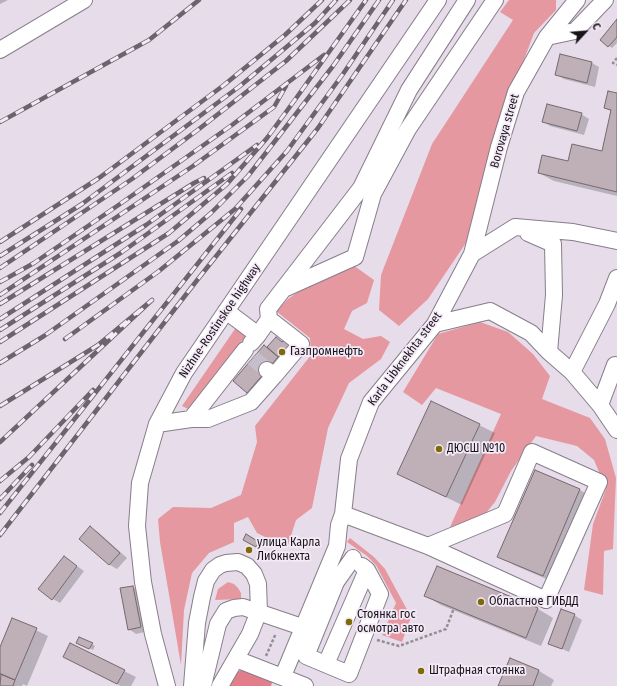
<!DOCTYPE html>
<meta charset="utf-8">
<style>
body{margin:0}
#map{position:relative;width:617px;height:686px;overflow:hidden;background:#e6dcea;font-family:"Fira Sans Condensed",sans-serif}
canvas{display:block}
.north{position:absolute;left:565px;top:12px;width:40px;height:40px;-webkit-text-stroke:3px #f4eaf7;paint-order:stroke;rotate:64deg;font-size:11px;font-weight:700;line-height:16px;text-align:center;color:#181419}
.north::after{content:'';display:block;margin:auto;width:14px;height:18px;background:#181419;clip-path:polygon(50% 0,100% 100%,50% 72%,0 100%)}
</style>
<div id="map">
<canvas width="617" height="686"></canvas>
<div class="north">С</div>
</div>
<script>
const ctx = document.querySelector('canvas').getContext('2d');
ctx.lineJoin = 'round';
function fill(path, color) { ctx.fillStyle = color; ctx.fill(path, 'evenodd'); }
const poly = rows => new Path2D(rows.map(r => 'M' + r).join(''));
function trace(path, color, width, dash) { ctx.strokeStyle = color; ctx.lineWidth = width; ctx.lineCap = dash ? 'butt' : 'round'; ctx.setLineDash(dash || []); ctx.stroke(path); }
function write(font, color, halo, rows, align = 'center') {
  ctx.font = font + ' "Fira Sans Condensed",sans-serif'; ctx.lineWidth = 3.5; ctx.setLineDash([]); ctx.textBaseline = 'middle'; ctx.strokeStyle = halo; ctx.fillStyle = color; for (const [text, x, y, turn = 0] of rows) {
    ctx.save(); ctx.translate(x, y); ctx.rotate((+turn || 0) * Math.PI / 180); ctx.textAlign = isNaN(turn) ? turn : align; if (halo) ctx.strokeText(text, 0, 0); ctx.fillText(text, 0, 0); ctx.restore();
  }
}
const green = poly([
 [509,0,556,0,556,10,534,33,503,116,472,234,428,299,399,326,379,310,381,275,432,144,513,20,500,12],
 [353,265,374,280,367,303,352,311,344,329,363,339,381,336,390,342,381,359,349,383,328,428,312,508,296,520,288,545,273,541,257,533,248,517,234,523,234,542,209,553,192,573,184,610,181,665,160,542,158,519,173,507,211,508,241,495,257,442,255,426,311,355,310,338,276,311,288,299,302,289],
 [480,322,508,332,533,354,550,376,542,399,590,418,605,439,616,478,613,549,604,551,603,595,584,590,593,524,606,489,594,460,577,446,536,436,511,471,495,502,481,519,450,527,501,414,436,388,422,405,403,392,438,334],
 [237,326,247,334,190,410,182,406],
 [350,538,374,557,385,569,411,617,402,642,382,635,396,603,376,565,367,556,347,542],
 [228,582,234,584,238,588,241,593,241,599,215,600,218,589]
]);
const forest = poly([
 [243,669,273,679,271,686,228,686,233,675]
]);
const shadow = poly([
 [0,0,8,0,0,4],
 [617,21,617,43,612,48,601,40],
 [561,55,592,63,599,67,595,87,564,79,556,74],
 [617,94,617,196,554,181,539,173,603,152,612,112,605,108],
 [581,114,589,119,584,135,550,126,543,121],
 [276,338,296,351,251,394,248,392,265,346,268,348],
 [479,425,495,433,462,505,398,474],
 [535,471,580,490,595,499,558,584,514,565,499,556],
 [91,528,98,532,127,558,117,569,110,565,81,539],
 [247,536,262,545,260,549,244,540],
 [71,562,84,571,60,603,53,599],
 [437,567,538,609,553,618,541,646,441,605,426,596],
 [132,587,140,591,148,631,136,634,129,629],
 [574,615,582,620,569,652,549,643],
 [13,619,48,636,27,686,23,684,22,686,0,686,0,650],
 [80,638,95,646,93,650,78,642],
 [64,657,124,671,136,677,131,686,121,686],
 [510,660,539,671,554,680,551,686,499,686]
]);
const building = poly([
 [617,19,617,37,608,47,600,40,617,19],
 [560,54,592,62,587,83,555,75,560,54],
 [608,91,617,93,617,192,538,173,542,155,568,161,572,144,602,151,611,110,604,108,608,91],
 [547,104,582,113,577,131,542,122,547,104],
 [276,337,282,342,284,340,294,348,283,361,267,347,276,337],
 [264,345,278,357,247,393,233,381,264,345],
 [431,401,480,424,446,497,397,474,431,401],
 [535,470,580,489,543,576,497,557,535,470],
 [90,526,120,553,109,565,79,539,90,526],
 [246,534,259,542,256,547,243,540,246,534],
 [64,556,77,566,52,600,38,589,64,556],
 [437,566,538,608,526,638,424,596,437,566],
 [133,586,141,627,128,630,120,588,133,586],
 [561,609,575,614,562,649,548,644,561,609],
 [12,618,37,628,15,680,0,674,0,647,12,618],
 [79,637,93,643,89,649,76,643,79,637],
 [70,643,125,670,117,684,63,657,70,643],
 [510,658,539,670,533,686,498,686,510,658],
 [1,674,15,680,13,686,0,686,1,674]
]);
const minorTunnel = poly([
 [253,358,267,370]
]);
const path = poly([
 [617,58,613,63,617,65],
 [377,640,399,646,446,629,454,608],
 [266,656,276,633]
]);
const minor = poly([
 [547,37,575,31,605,0],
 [0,50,84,0],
 [528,233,553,244,554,295,549,352],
 [472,254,499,147,516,92,547,37,577,0],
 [286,288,355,257,373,194,408,129,495,0],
 [226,311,258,335,251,343],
 [269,319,268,309,361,188,409,90,467,0],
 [435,324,490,311,531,333,549,352,572,372,600,405,617,430],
 [258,335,269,319,301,344,274,376],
 [572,372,607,304,617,278],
 [600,405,615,365],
 [191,419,245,350],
 [157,424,191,419,208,419,251,402,274,376,267,370],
 [343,514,428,546,546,600,599,482,532,452,505,514,428,546],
 [353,558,336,582,306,656,349,674,380,594,367,570],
 [236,659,305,686],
 [326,664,367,570,362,566],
 [283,676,337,546,339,525,343,514,349,459,371,402,435,324,472,254,515,227,573,232,617,241],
 [167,686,153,634,143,582,137,526,140,483,157,424,184,373,438,0],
 [192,686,197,623,202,597,206,581,213,570,220,565,226,563,238,562,247,566,254,574,258,584,259,611,250,634,220,686],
 [203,686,218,624,226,611,234,608,243,607,302,627]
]);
const rail = poly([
 [0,122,149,40,199,0],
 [0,242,99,178,224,85,285,35,322,0],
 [0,256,82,204,240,86,315,23,336,0],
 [0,268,132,179,199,129,286,61,350,0],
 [0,282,34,263,120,204,232,125,324,55],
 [0,295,193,166,274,107,286,86],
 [0,304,194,183,204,178],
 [0,319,146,225,257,145],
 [0,330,122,252,232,173],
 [65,339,159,271,235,209,287,151,343,74,393,0],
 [0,342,169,233,227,184,267,138,297,97,366,0],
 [0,363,44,336,178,241,211,213,248,176,333,66,379,0],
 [0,406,98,345,152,300,0,442],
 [0,481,29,457,93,390],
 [0,499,32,465],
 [0,513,241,209],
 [0,535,198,279,318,128,406,0]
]);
const markers = [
 [282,352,4,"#7f6b05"],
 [439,449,4,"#7f6b05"],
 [249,550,4,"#7f6b05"],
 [481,602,4,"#7f6b05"],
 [349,622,4,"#7f6b05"],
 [421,671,4,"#7f6b05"]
];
const streetNames = [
 ["Borovaya street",505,131,-74],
 ["Nizhne-Rostinskoe highway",220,321,-56],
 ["Karla Libknekhta street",405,359,-53]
];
const poiNames = [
 ["Газпромнефть",290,352],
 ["ДЮСШ №10",447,449],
 ["улица Карла",257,543],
 ["Либкнехта",257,557],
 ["Областное ГИБДД",489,602],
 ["Стоянка гос",357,615],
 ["осмотра авто",357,629],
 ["Штрафная стоянка",429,671]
];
fill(green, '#e698a0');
fill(forest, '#e27d8a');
fill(shadow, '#0003');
fill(building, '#bfafb7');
trace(building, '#76686f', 1);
trace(minorTunnel, '#c7becb', 16, [16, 8]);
trace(minor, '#877e8a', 18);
trace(path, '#958d98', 2.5, [3, 2]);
trace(minor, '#fff', 16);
trace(rail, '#6a646c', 4.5);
trace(rail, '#f4eaf7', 3, [9]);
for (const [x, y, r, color] of markers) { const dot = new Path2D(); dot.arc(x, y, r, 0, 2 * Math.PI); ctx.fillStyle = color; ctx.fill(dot); trace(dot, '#f4eaf7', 1.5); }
write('12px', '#181419', '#f4eaf7', streetNames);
write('12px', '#181419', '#f4eaf7', poiNames, 'left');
</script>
